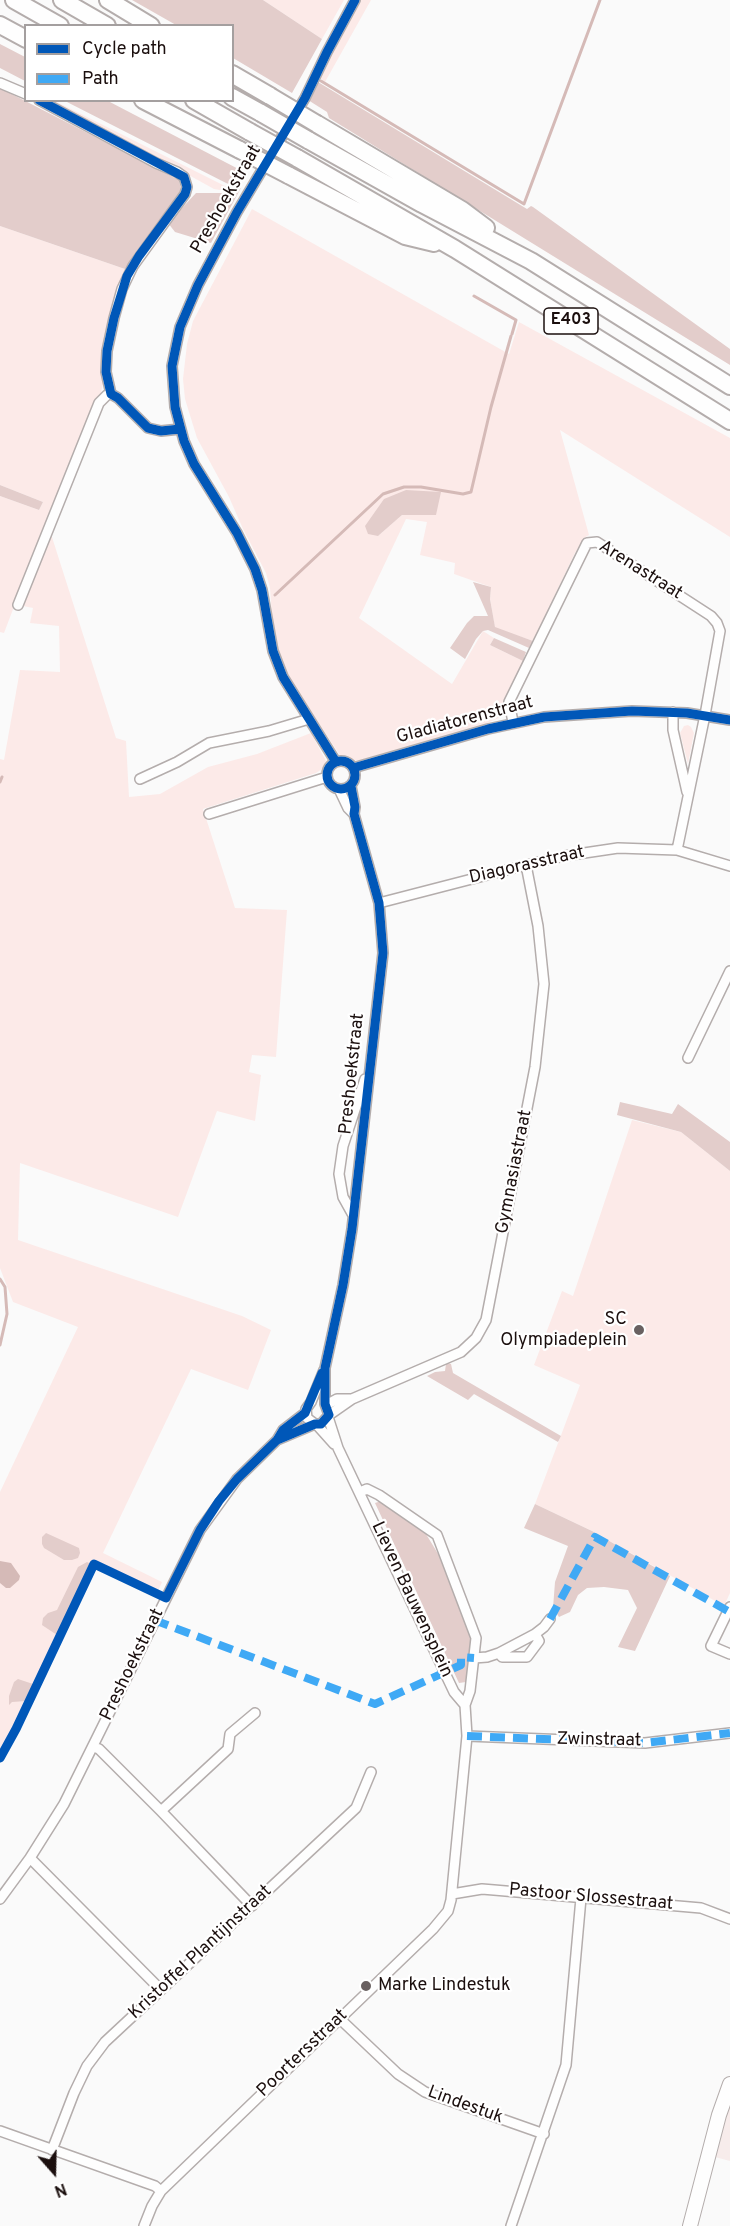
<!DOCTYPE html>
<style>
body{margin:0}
#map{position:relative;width:730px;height:2226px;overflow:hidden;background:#fafafa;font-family:Overpass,sans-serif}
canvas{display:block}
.legend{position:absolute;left:24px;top:24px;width:210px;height:78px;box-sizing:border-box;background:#fff;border:2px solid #a49f9f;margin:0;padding:8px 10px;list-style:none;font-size:18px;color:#1b0f0e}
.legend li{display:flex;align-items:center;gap:12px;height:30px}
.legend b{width:30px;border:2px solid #a49f9f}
.north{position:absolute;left:24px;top:2142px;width:60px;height:60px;-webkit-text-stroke:4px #fff;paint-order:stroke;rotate:160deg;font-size:16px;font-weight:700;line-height:24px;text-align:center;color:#1b0f0e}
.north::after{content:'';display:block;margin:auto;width:21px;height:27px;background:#1b0f0e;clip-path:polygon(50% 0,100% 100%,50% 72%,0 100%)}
</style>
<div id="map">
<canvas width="730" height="2226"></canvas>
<ul class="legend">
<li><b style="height:8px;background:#0057b8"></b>Cycle path</li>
<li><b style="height:8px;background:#3fa9f5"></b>Path</li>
</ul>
<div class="north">N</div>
</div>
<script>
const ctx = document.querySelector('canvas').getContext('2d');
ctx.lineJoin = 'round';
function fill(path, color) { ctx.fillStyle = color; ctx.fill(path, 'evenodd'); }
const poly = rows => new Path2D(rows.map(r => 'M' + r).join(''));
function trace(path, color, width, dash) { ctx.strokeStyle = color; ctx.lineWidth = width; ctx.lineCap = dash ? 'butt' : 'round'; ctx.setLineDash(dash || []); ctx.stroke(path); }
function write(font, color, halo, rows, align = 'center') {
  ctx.font = font + ' Overpass,sans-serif'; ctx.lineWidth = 4.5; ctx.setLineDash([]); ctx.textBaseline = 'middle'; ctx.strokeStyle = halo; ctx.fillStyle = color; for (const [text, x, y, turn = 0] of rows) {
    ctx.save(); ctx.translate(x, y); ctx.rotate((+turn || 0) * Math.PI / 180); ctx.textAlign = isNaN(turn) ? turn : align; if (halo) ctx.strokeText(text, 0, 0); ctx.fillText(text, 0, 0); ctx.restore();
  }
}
const built = poly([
 [730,2104,730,2161,715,2157]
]);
const green = poly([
 [263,0,344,0,322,39],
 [361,0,371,0,325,82,319,77],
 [43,101,55,101,229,188,226,191,214,189,167,163],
 [252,209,509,354,519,322,730,438,730,537,560,430,589,535,584,538,575,553,533,641,495,628,490,599,491,587,454,574,455,563,420,555,427,522,406,519,359,618,452,684,483,631,494,638,490,645,523,661,502,715,499,718,487,723,360,760,351,760,341,757,284,670,278,654,273,631,270,588,266,573,243,529,229,497,197,438,185,399,183,379,187,344,193,321],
 [406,490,436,515,402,515,378,536],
 [0,226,125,269,106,331,102,353,104,378,101,393,53,504,4,633,0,632,0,496,39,510,43,502,0,485],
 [51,534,116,738,126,741,129,797,160,794,208,767,257,754,311,733,326,761,325,767,316,773,203,809,235,908,287,910,276,1057,252,1055,249,1072,261,1075,255,1121,217,1111,178,1217,20,1163,18,1240,242,1316,271,1330,248,1390,191,1369,103,1553,162,1582,158,1591,92,1561,11,1734,0,1754,0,1492,78,1327,13,1302,0,1268,0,759,4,760,20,670,60,672,59,626,30,623,33,608,23,606],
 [688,725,691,727,694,733,688,764,680,733,684,726],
 [632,1120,681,1132,730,1171,730,1593,724,1606,592,1531,535,1504,580,1385,534,1365,562,1291,573,1296]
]);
const forest = poly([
 [132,0,263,0,322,39,292,93,233,58,232,26,176,25],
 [0,44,25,57,25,81,0,68],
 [318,82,527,209,531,206,533,207,730,349,730,365,329,118,327,112,308,100],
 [0,88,179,180,181,190,173,205,125,269,0,226],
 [65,101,108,101,248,174,242,182,230,185],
 [241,188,211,243,175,232,168,223,196,193,224,193],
 [0,485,43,502,39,510,0,496],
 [406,490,441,492,436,515,402,515,378,536,368,534,365,526,384,499],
 [473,582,491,587,490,599,495,627,533,641,529,648,488,630,483,631,476,639,465,659,450,648,467,623,474,616,488,616],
 [494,638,526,652,523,661,490,645],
 [620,1102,672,1114,678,1104,730,1142,730,1171,681,1132,617,1115],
 [448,1363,451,1364,453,1373,561,1436,558,1442,474,1394,468,1400,427,1376,435,1372,445,1371,446,1364],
 [381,1501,426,1534,440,1557,472,1637,469,1675,466,1682,459,1683,375,1503],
 [535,1504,592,1531,670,1576,635,1651,618,1647,637,1608,628,1590,604,1587,587,1588,578,1595,570,1612,559,1617,553,1608,555,1582,568,1546,524,1528],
 [46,1533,79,1548,80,1553,78,1558,72,1560,64,1560,44,1548,42,1544,42,1537],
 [87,1562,91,1564,89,1569,57,1635,42,1625,43,1618,48,1613,57,1610,78,1567],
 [18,1679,33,1684,26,1701,12,1702,9,1705,9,1696,14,1682]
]);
const water = poly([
 [0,1561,11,1563,20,1576,19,1580,10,1588,6,1588,0,1583]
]);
const stream = poly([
 [321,81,524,204,600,0],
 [474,296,516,320,512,334],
 [275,595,383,494,404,487,421,487,463,494,471,492,491,407,511,336],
 [0,782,2,777],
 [0,1279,5,1287,7,1314,0,1345]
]);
const street = poly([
 [0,83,26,94],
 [39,100,156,163,177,172,184,177,187,187,185,194,133,266,122,289,114,318,107,351,106,372,111,394],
 [111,394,118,398,148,428,161,431,180,429],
 [18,605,99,403,107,395,111,394],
 [673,712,673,730,687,792],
 [513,722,509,702,587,543,597,542,711,616,717,623,720,631,705,715,677,850],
 '327 775a14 14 0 1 1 28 0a14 14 0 1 1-28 0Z',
 [336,762,283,677,273,651,262,590,255,569,237,533,194,464,184,441,175,407,172,366,180,327,198,285,237,212,305,98,327,52,355,0],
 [353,768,488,729,544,717,632,711,687,713,730,720],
 [140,779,177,762,209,743,269,731,309,719],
 [339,789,348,808,354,814],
 [209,814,327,777],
 [379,903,526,865,564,856,618,848,677,850,730,866],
 [688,1058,730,971],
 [353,1215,343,1197,339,1174,343,1146,365,1079],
 [326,1405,337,1399,352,1399],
 [329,1415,352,1399,461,1352,476,1338,486,1320,535,1067,544,984,538,926,526,865],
 [328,1417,338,1448,454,1692,465,1705],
 [315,1424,307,1418,306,1409,311,1402,324,1370],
 [317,1425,334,1444],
 [277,1440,315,1424,321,1424,329,1415,325,1404,325,1368,343,1285,352,1229,383,953,379,903,354,814,355,807,351,786],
 [730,1607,711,1646,730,1654],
 [499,1653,502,1657,527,1657,539,1641,535,1634],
 [474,1658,487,1657,499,1653,535,1634,544,1627,550,1619],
 [467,1736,645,1743,730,1733],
 [94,1747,99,1749,161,1811,252,1906],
 [161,1811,228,1749,230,1734,255,1713],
 [30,1858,161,1990],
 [452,1894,482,1889,494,1890,701,1908,730,1919],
 [0,1899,30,1858,64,1804,200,1530,237,1479,277,1440,283,1430,305,1413],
 [340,2019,398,2074,425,2092,544,2134],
 [0,2131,155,2186,161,2191],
 [52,2150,74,2093,87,2066,105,2042,356,1808,371,1772],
 [144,2226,152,2206,161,2191,433,1929,448,1911,451,1900,467,1736,465,1705,470,1691,476,1638,437,1535,379,1495,367,1489,360,1492],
 [511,2226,566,2065,581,1898]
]);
const secondary = poly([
 [690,2226,719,2115,730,2084]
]);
const highway = poly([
 [14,0,60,26],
 [62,0,107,26],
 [108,0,151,26],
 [0,25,26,39],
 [232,74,270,96],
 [232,97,261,113],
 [143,100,240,150],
 [194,100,250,132],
 [317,124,462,210,486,228],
 [308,140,422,204,531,261,730,386],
 [297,158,455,249,730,421],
 [288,175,405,236,434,243]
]);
const highwayBridge = poly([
 [270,96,317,124],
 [261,113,308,140],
 [250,132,297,158],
 [240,150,288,175]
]);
const quiet = poly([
 [550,1619,595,1537,728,1611],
 [154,1620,375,1704,461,1665,461,1657,474,1658],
 [467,1736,645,1743,730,1733]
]);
const cycleway = poly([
 [39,100,184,177,187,187,185,194,139,256,127,276,114,318,107,351,106,372,111,394,118,398,148,428,161,431,180,429],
 '327 775a14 14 0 1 1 28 0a14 14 0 1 1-28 0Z',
 [336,762,283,677,273,651,262,590,255,569,237,533,194,464,184,441,175,407,172,366,180,327,198,285,237,212,305,98,327,52,355,0],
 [353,768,488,729,544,717,632,711,687,713,730,720],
 [277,1440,315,1424,321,1424,329,1415,325,1404,325,1368,343,1285,352,1229,383,953,379,903,354,814,355,807,351,786],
 [0,1758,16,1729,94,1564,166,1598,200,1530,219,1501,237,1479,277,1440,283,1430,305,1413,322,1373]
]);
const markers = [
 [639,1330,6,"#696161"],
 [366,1986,6,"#696161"]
];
const shields = [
 [571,321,54]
];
const shieldNames = [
 ["E403",571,321]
];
const streetNames = [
 ["Preshoekstraat",227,200,-60],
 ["Arenastraat",640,571,32],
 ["Gladiatorenstraat",465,721,-15],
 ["Diagorasstraat",527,866,-13],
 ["Preshoekstraat",353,1074,-84],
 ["Gymnasiastraat",515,1172,-79],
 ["Lieven Bauwensplein",411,1600,65],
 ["Preshoekstraat",133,1665,-64],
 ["Zwinstraat",599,1741,1],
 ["Pastoor Slossestraat",591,1898,5],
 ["Kristoffel Plantijnstraat",201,1953,-43],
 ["Poortersstraat",303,2054,-44],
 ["Lindestuk",465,2106,20]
];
const poiNames = [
 ["SC",627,1320],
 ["Olympiadeplein",627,1341],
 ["Marke Lindestuk",378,1986,"left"]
];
fill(built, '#f7eceb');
fill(green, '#fceae8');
fill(forest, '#e3cdcb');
fill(water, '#d5bab7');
trace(stream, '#d5bab7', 3);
trace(street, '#b4adac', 12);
trace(secondary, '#b4adac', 16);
trace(highway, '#b4adac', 20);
trace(street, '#fefefe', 9);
trace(secondary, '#fefefe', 14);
trace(highway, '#fefefe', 16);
trace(highwayBridge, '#b4adac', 20, []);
trace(highwayBridge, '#fefefe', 16);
trace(quiet, '#3fa9f5', 8, [15, 8]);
trace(cycleway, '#0057b8', 9);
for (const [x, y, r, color] of markers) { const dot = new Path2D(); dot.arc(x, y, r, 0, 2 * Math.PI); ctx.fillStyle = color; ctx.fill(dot); trace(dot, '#fff', 2); }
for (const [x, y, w] of shields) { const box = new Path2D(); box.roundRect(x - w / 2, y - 13, w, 26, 4.5); ctx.fillStyle = '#fff'; ctx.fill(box); trace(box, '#1b0f0e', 1.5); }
write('bold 16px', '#1b0f0e', null, shieldNames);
write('18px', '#1b0f0e', '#fff', streetNames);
write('18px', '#1b0f0e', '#fff', poiNames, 'right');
</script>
